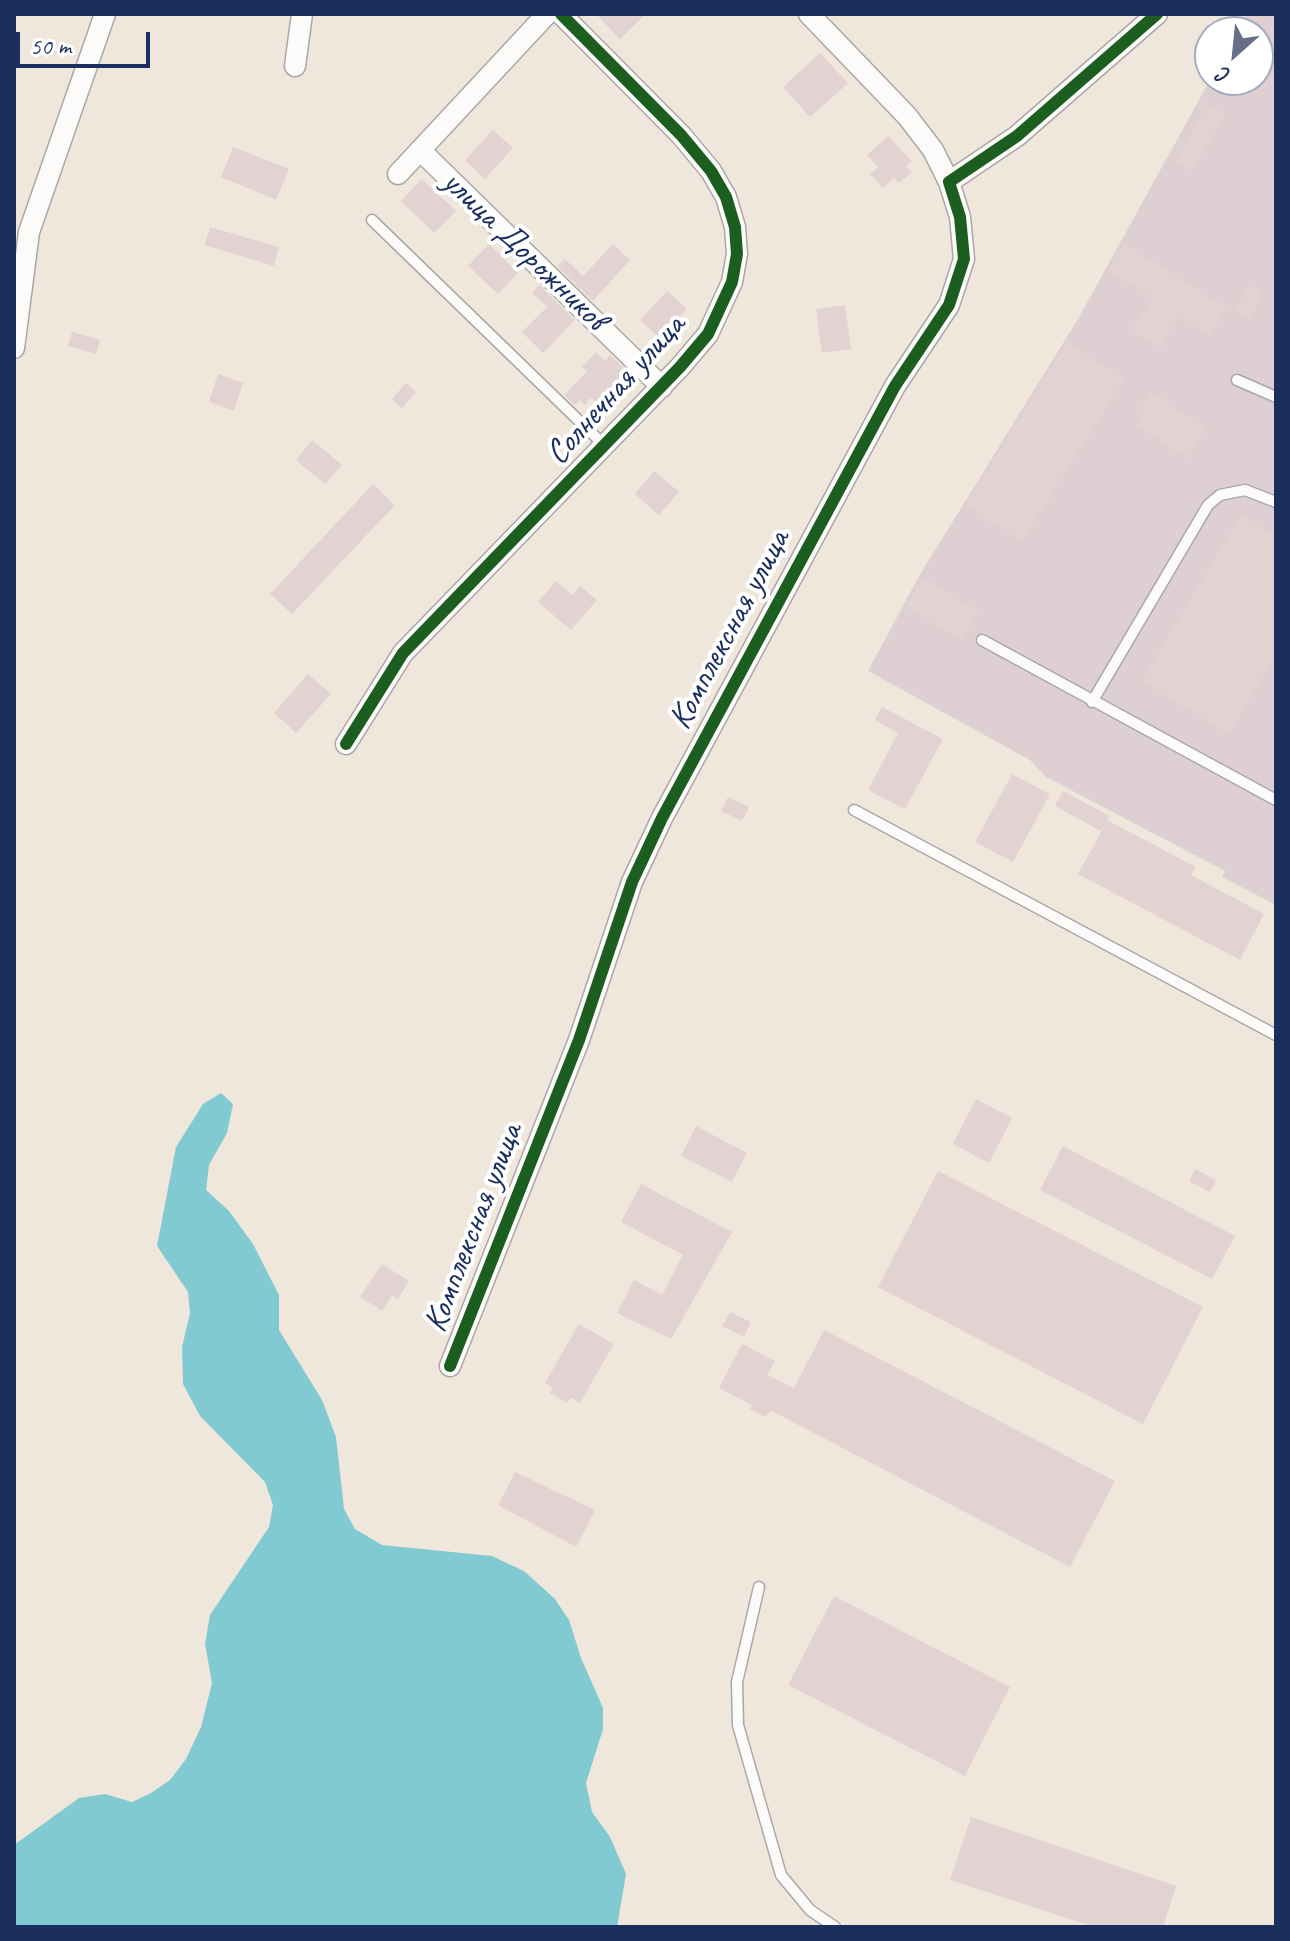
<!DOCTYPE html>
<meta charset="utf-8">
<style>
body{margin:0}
#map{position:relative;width:1290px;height:1941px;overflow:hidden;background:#efe7db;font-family:Caveat,sans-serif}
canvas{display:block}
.frame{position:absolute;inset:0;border:16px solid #1b2f5e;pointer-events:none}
.north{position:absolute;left:1194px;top:16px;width:80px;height:80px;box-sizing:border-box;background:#fff;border:2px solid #a4acbf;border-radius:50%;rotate:207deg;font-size:22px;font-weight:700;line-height:32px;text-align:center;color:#1b2f5e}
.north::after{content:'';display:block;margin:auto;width:28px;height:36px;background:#656f8a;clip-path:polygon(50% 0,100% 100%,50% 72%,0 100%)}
.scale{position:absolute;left:16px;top:32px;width:134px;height:36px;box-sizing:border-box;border:4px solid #1b2f5e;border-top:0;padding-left:10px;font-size:24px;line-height:28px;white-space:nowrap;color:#1b2f5e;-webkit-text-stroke:6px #fff;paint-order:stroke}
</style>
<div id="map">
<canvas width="1290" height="1941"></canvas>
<div class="frame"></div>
<div class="north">С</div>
<div class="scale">50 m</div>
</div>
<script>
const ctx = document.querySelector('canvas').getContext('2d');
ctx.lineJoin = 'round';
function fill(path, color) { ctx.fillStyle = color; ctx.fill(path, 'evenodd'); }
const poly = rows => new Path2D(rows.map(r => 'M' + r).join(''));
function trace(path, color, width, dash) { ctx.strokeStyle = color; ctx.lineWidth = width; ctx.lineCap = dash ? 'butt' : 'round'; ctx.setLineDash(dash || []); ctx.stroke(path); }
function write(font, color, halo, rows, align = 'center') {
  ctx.font = font + ' Caveat,sans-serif'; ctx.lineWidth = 8; ctx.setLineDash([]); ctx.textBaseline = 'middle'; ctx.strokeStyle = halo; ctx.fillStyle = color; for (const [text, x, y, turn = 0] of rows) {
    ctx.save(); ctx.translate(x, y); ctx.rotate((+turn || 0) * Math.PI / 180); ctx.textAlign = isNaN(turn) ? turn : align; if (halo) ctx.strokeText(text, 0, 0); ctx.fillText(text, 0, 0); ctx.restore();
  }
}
const industrial = poly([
 [1247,14,1276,14,1276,905,1222,877,1225,871,1046,777,1030,760,868,671,919,576,1078,319,1210,80,1258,80,1258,32,1237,32]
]);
const water = poly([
 [221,1093,233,1104,227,1133,209,1165,206,1190,229,1211,253,1244,279,1295,279,1330,322,1400,336,1437,344,1509,355,1529,382,1545,492,1556,524,1571,555,1599,569,1620,581,1658,603,1708,603,1729,586,1783,592,1812,610,1837,626,1874,617,1927,14,1927,14,1845,79,1798,105,1794,132,1802,151,1793,170,1780,186,1759,201,1727,212,1683,205,1644,210,1615,269,1527,273,1505,265,1482,200,1416,183,1384,182,1347,190,1313,188,1292,157,1246,176,1147,203,1104]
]);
const building = poly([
 [596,14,646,14,620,39],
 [820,53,848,83,810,117,783,87],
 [1208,105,1225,115,1192,171,1175,162],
 [493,130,513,148,485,179,465,160],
 [888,136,912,161,906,166,912,172,899,183,894,178,883,188,870,174,878,167,867,155],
 [233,147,289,169,276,200,221,177],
 [422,179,456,211,434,233,401,201],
 [210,227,279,247,274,266,205,245],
 [489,244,518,273,498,294,468,266],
 [613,244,630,260,593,301,557,266,565,259,583,276],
 [1124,244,1227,308,1210,335,1180,316,1160,348,1132,330,1153,297,1108,270],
 [539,285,575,320,543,353,522,332,547,307,532,293],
 [1249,285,1263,292,1250,318,1236,310],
 [667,291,687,309,673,324,681,332,668,346,640,320],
 [845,305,851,349,822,353,816,309],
 [72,332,100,340,96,354,68,346],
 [1067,343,1124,379,1022,541,965,505],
 [596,352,605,361,610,355,624,368,620,372,633,385,606,413,591,398,585,405,580,400,575,405,564,395,587,371,582,367],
 [218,374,243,383,234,411,209,402],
 [406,383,416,392,402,408,392,399],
 [1150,391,1206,429,1187,458,1136,424,1146,409,1141,405],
 [312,440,342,465,325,484,296,460],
 [654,471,679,492,659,515,635,494],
 [373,484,395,505,292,614,270,594],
 [1241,515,1276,536,1276,654,1229,733,1142,681],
 [922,578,979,611,963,640,906,607],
 [556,581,573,595,580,586,597,600,571,630,538,602],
 [308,674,331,694,296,733,274,713],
 [882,707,943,739,905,809,868,790,898,733,875,720],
 [1012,774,1050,794,1013,862,975,842],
 [1063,791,1109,816,1107,820,1196,867,1191,875,1264,914,1240,960,1078,874,1105,825,1101,831,1055,806],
 [728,797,749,807,742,821,721,811],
 [976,1099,1012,1118,989,1163,953,1144],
 [696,1126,747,1153,732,1182,681,1156],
 [1063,1146,1235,1236,1212,1279,1040,1190],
 [1195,1169,1216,1180,1210,1192,1189,1181],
 [938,1171,1203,1307,1143,1424,878,1287],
 [641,1184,732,1232,671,1339,617,1313,634,1280,662,1295,683,1255,621,1222],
 [382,1264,409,1281,398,1299,392,1295,382,1311,360,1297],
 [730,1312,751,1322,744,1337,722,1326],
 [579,1324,614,1344,580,1403,571,1398,567,1403,550,1393,553,1387,545,1383],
 [824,1330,1115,1481,1070,1567,772,1411,765,1417,750,1409,752,1405,719,1388,742,1344,775,1361,767,1375,794,1388],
 [515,1472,595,1510,576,1547,498,1505],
 [834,1596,1010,1687,965,1776,788,1685],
 [971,1817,1176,1886,1163,1927,1094,1927,950,1880]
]);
const lane = poly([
 [372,220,605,446],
 [1237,380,1276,397],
 [982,640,1276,800],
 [1092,702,1208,505,1220,495,1245,490,1276,502],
 [854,810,1276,1035],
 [759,1587,737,1682,738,1725,781,1875,810,1910,835,1927]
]);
const street = poly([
 [809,14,907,116,933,150,949,182],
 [295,66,302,14],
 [420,150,662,387],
 [398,174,547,14],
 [14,348,29,232,105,14],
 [346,744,403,653,680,367,708,334,732,282,737,254,735,227,726,197,711,171,681,135,561,14],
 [450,1366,579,1040,632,882,662,818,895,386,949,305,964,259,960,217,949,182,1017,136,1157,14]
]);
const cycleway = poly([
 [346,744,403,653,680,367,708,334,732,282,737,254,735,227,726,197,711,171,681,135,561,14],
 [450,1366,579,1040,632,882,662,818,895,386,949,305,964,259,960,217,949,182,1017,136,1157,14]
]);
const streetNames = [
 ["улица Дорожников",524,251,44],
 ["Солнечная улица",616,390,-48],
 ["Комплексная улица",730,630,-62],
 ["Комплексная улица",474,1228,-69]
];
fill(industrial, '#ded0d2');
fill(water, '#82cad2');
fill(building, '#e3d2d2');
trace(lane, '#aaa8a7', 13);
trace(street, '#aaa8a7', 23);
trace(lane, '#fdfbfa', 10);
trace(street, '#fdfbfa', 20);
trace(cycleway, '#1b5e20', 12);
write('34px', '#1b2f5e', '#fff', streetNames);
</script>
